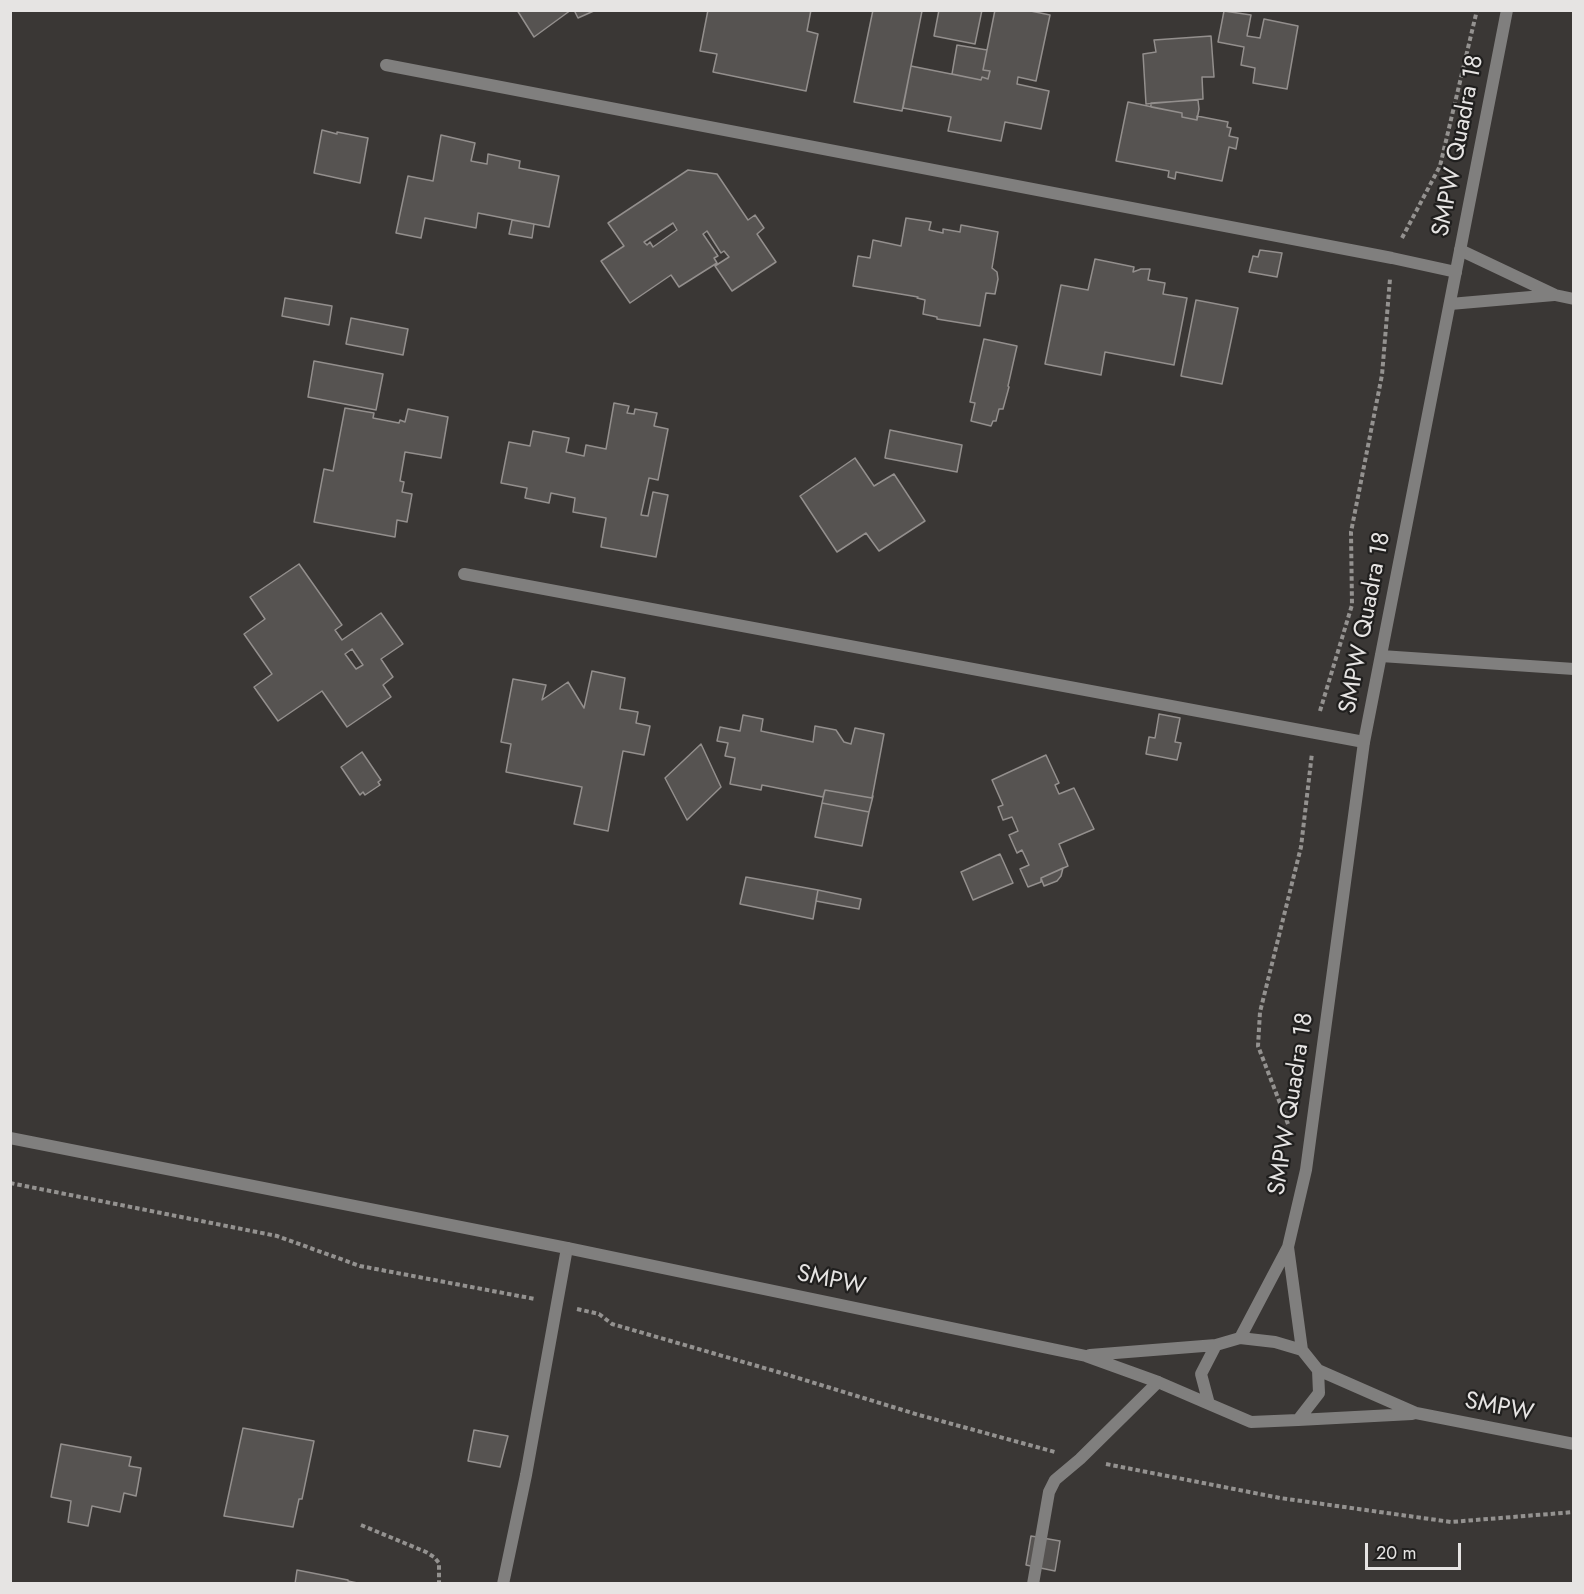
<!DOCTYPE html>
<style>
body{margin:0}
#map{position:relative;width:1584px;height:1594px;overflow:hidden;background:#3a3735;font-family:Jost,sans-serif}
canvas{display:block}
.frame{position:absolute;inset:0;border:12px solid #e6e4e3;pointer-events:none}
.scale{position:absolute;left:1365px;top:1543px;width:96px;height:27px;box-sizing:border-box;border:3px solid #e6e4e3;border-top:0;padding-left:8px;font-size:18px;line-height:21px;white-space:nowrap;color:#e6e4e3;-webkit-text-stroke:4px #201f1e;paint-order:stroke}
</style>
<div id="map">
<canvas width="1584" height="1594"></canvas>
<div class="frame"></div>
<div class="scale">20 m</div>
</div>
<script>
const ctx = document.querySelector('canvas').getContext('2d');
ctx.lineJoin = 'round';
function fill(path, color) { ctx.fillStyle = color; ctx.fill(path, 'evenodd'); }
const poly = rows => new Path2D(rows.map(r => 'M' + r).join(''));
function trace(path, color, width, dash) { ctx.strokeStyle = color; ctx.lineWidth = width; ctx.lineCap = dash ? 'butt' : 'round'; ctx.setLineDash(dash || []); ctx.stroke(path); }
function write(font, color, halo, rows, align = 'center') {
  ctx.font = font + ' Jost,sans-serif'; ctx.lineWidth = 4.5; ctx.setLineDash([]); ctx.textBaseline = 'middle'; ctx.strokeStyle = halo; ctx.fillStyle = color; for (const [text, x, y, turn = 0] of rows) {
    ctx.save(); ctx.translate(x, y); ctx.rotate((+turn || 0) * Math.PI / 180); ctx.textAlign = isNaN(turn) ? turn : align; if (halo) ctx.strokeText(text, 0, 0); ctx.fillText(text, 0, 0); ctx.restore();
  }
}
const building = poly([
 [517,10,571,10,534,37,517,10],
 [574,10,596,10,578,18,574,10],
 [708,10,811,10,807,31,818,34,806,91,713,72,717,54,700,51,708,10],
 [873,10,922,11,902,111,854,102,873,10],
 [939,10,982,10,975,44,934,36,939,10],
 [995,10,1026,10,1050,15,1036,81,1018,77,1017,84,1049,91,1041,129,1005,122,1001,141,948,131,951,117,903,108,911,66,981,80,982,77,988,79,990,71,983,70,995,10],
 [1224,11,1251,15,1247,36,1260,38,1264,19,1298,26,1287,89,1253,83,1255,68,1241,65,1244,47,1218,42,1224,11],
 [1211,36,1214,77,1202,77,1203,99,1146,104,1143,54,1156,52,1154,40,1211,36],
 [957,45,987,50,983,70,990,71,988,79,982,77,981,80,952,74,957,45],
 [1198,100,1199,109,1197,120,1182,117,1182,113,1151,107,1151,103,1198,100],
 [1128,102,1182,113,1182,117,1197,120,1197,116,1228,122,1227,127,1231,128,1229,136,1238,138,1236,149,1229,147,1222,181,1176,172,1175,179,1168,177,1169,171,1116,161,1128,102],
 [322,130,337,134,337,132,368,138,360,183,314,173,322,130],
 [441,135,475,143,471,161,487,164,488,154,520,161,519,168,559,176,549,227,478,213,476,228,425,218,421,238,396,233,408,176,433,181,441,135],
 [688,170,717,174,748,220,755,215,764,228,757,234,776,262,732,291,715,266,729,257,724,251,721,253,707,231,703,234,718,256,714,258,717,263,679,287,671,275,630,303,601,261,624,246,608,223,688,170],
 [673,223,677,230,653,247,650,242,647,245,644,242,673,223],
 [906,218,931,222,929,230,943,233,943,229,960,232,961,225,998,232,992,268,997,272,998,279,995,294,986,293,980,326,937,319,937,317,923,314,925,300,917,298,918,297,853,286,858,256,870,258,873,240,901,246,906,218],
 [512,220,534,224,532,238,509,234,512,220],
 [1260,250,1282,253,1277,277,1249,272,1253,256,1258,257,1260,250],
 [1095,259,1134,267,1133,272,1141,269,1150,269,1148,280,1165,283,1163,294,1187,298,1174,365,1105,352,1101,375,1045,364,1061,285,1088,290,1095,259],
 [285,298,332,306,329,325,282,316,285,298],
 [1196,300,1238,308,1222,384,1181,376,1196,300],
 [351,318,408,329,403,355,346,344,351,318],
 [984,339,1017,346,1008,386,1009,387,1003,409,999,409,996,421,993,421,991,426,971,421,975,403,970,402,984,339],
 [314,361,383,374,376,410,308,397,314,361],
 [614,403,629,406,627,413,634,414,635,409,657,413,654,426,668,429,658,480,649,478,641,515,648,516,653,492,668,495,656,557,601,547,606,518,573,512,575,498,551,493,549,503,525,498,527,488,501,483,509,442,530,446,533,431,569,438,566,452,584,456,586,445,606,449,614,403],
 [345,408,374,413,373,418,399,423,400,420,405,422,408,409,448,417,441,458,405,452,400,481,404,482,402,492,412,494,407,522,397,520,395,537,314,522,324,469,333,471,345,408],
 [890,430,962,445,957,472,885,458,890,430],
 [855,458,874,486,894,474,925,521,879,551,866,533,837,552,800,496,855,458],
 [299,564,342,625,335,630,342,640,381,613,403,644,381,659,393,677,383,685,391,697,347,727,322,691,278,721,254,687,272,674,244,634,265,619,250,597,299,564],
 [352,649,363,665,356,669,345,654,352,649],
 [592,671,625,678,620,709,638,712,636,723,650,726,644,755,623,751,608,831,574,824,582,787,506,772,511,744,501,742,513,679,546,685,542,700,568,682,584,708,592,671],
 [1159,714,1180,718,1175,742,1181,743,1177,760,1146,754,1149,737,1155,738,1159,714],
 [743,715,763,719,761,731,813,742,815,726,836,730,844,742,851,744,855,728,884,734,872,798,825,790,823,797,762,785,761,790,730,784,735,758,725,756,728,743,717,741,720,727,740,731,743,715],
 [701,744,721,787,687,820,665,778,701,744],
 [362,752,381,780,378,782,380,785,365,795,363,792,360,795,341,767,362,752],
 [1046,755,1059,783,1055,785,1059,794,1074,788,1094,829,1059,844,1068,866,1041,878,1041,882,1028,887,1020,869,1029,865,1022,850,1017,853,1009,835,1018,831,1012,817,1003,820,998,807,1003,805,992,780,1046,755],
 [825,790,872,798,873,796,869,812,822,803,825,790],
 [822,803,869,812,862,846,815,837,822,803],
 [1000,854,1013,883,973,900,961,872,1000,854],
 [1063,868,1061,876,1057,881,1044,886,1041,878,1063,868],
 [746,877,818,890,813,919,740,904,746,877],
 [818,890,861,899,859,909,816,901,818,890],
 [243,1428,314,1441,302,1499,299,1499,293,1527,224,1516,243,1428],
 [474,1430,508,1436,500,1467,468,1461,474,1430],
 [61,1444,131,1457,129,1466,141,1468,136,1496,124,1493,120,1512,92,1506,88,1526,68,1522,71,1501,51,1497,61,1444],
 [1031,1536,1060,1541,1055,1571,1026,1565,1031,1536],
 [297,1570,348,1580,348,1581,362,1584,295,1584,297,1570]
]);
const path = poly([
 [1402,238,1440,166,1477,10],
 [1320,711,1352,605,1351,532,1382,375,1390,279],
 [1288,1124,1258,1046,1260,1012,1301,847,1312,753],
 [10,1183,277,1236,360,1266,535,1299],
 [577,1309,599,1314,612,1324,785,1374,919,1415,1055,1452],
 [1106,1464,1280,1498,1451,1522,1574,1512],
 [361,1525,426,1552,434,1557,439,1563,439,1584]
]);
const minor = poly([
 [386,65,1392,258,1456,272],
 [1460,250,1555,295,1574,299],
 [1450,304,1554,295],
 [464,574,1364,742],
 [1381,656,1574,669],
 [503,1584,526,1475,567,1248],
 [1033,1584,1049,1492,1055,1480,1080,1459,1158,1382]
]);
const tertiary = poly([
 [10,1138,567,1248,1086,1356,1158,1382,1209,1404],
 [1288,1247,1302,1350],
 [1240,1338,1288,1247,1306,1170,1364,742,1507,10],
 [1240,1338,1275,1342,1302,1350,1318,1370,1319,1393,1298,1420,1251,1422,1209,1404,1201,1374,1216,1345,1240,1338],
 [1090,1355,1216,1345],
 [1318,1370,1416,1413,1574,1444],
 [1298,1420,1412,1414]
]);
const streetNames = [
 ["SMPW Quadra 18",1459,146,-79],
 ["SMPW Quadra 18",1366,623,-79],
 ["SMPW Quadra 18",1292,1104,-81],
 ["SMPW",831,1281,12],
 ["SMPW",1499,1408,11]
];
fill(building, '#565351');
trace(building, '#938f8d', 1.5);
trace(path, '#949290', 4, [4.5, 3]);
trace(minor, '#807f7e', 12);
trace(tertiary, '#807f7e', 12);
write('24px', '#e6e4e3', '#201f1e', streetNames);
</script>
